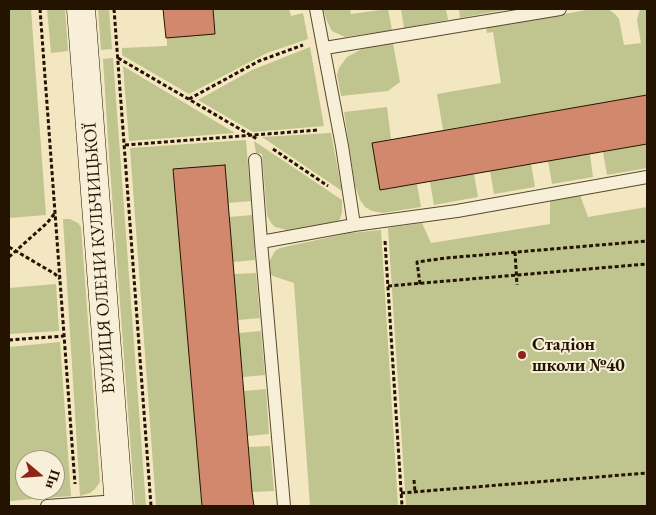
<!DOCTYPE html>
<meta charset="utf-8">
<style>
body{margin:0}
#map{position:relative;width:656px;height:515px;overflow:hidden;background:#f3e7c1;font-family:"EB Garamond",serif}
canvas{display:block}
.frame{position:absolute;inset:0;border:10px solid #241300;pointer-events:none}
.north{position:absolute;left:15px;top:450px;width:50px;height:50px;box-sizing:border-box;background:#f7efd7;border:1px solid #a39781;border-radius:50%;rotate:108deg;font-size:14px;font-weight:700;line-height:20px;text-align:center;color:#241300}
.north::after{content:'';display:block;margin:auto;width:18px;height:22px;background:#8f2418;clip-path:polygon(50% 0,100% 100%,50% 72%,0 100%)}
</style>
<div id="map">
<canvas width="656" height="515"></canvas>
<div class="frame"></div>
<div class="north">Пн</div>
</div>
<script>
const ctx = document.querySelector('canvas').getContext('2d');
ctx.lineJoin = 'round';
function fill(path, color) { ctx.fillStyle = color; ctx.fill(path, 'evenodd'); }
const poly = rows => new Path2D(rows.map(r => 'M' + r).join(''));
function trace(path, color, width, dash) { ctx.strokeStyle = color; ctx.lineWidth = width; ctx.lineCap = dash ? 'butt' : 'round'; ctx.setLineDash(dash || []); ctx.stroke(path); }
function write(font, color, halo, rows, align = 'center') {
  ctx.font = font + ' "EB Garamond",serif'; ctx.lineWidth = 4; ctx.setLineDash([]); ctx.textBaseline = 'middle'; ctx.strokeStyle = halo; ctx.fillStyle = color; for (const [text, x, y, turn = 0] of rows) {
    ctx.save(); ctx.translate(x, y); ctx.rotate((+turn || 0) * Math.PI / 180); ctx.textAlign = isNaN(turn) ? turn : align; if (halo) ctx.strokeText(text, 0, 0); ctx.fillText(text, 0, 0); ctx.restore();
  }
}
const green = poly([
 [9,9,31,9,46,215,9,218],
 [47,9,65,9,68,51,51,53],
 [98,9,109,9,112,49,101,50],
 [213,9,289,9,291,16,303,13,308,39,267,53,189,94,122,55,122,48,167,46,167,38,215,34],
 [323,9,350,9,351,14,388,9,392,30,345,37,332,31,327,21],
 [401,9,446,9,448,20,404,28],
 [459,9,504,9,504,10,460,18],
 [592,9,608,9,615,14,619,19,624,45,641,43,637,20,640,9,647,9,647,95,443,130,437,94,501,83,493,32,487,33,486,28],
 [393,43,400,82,388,91,341,96,337,75,339,68,347,57,362,49],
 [310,47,324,126,253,132,198,100,252,70],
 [113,58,146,506,135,506,109,155,103,59],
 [123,66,235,133,129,141],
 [387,107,391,139,372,143,380,190,417,184,421,207,383,213,372,211,365,207,360,200,355,185,344,112],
 [331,133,342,191,262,137],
 [246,140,251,201,228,203,225,165,173,170,202,506,156,506,130,148],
 [254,141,342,200,342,212,340,219,338,221,287,230,275,227,271,223,267,215,262,154,256,153],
 [646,144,647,168,607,175,603,152],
 [590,154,593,177,552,184,548,161],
 [531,164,535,187,494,194,490,171],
 [474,174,478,197,434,205,430,182],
 [580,195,588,217,647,207,647,506,406,506,388,228,422,223,431,243,550,224,550,201],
 [252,215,255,260,233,262,229,217],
 [63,219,70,219,78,223,81,227,100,482,95,489,90,493,80,496],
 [381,230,398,506,310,506,294,283,270,275,268,264,275,251,280,248,349,233],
 [256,273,260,318,238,320,234,274],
 [56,284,59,331,9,334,9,288],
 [261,331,265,375,243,377,239,333],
 [60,342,71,496,9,501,9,347],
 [25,460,55,460,55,490,25,490],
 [266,389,269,434,248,436,244,391],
 [270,446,274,491,252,492,249,447]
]);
const building = poly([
 [163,9,213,9,215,34,166,38,163,9],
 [647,95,647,144,380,190,372,143,647,95],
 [225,165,252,492,254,506,202,506,173,169,225,165]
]);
const path = poly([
 [40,9,75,484],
 [114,9,151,506],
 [118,58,257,139],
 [189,99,259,61,303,45],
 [125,145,318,130],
 [273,149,328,186],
 [385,241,402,506],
 [9,247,55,274,60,279],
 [515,252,517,285],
 [9,257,47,223,55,213],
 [420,284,417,262,446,258,647,241],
 [388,286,647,264],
 [9,340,64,336],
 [414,480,415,492],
 [401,493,647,473]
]);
const lane = poly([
 [316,9,342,146,354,225,457,211,647,177],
 [325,48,560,9],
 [255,160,261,242],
 [47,506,118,501],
 [284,506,261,242,354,225]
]);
const secondary = poly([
 [81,9,119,506]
]);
const markers = [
 [522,355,5,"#8f2418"]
];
const streetNames = [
 ["ВУЛИЦЯ ОЛЕНИ КУЛЬЧИЦЬКОЇ",100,258,-94]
];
const poiNames = [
 ["Стадіон",532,345],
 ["школи №40",532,366]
];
fill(green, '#c0c48f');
fill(building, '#d1886c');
trace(building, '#241300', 1);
trace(lane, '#584830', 14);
trace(secondary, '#241300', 29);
trace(path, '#241300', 3, [4, 2.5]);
trace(lane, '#f7efd7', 12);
trace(secondary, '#f7efd7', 28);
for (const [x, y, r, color] of markers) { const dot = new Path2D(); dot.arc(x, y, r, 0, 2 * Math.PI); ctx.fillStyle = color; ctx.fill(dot); trace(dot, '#f7efd7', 2); }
write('18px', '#241300', '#f7efd7', streetNames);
write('bold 18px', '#241300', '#f7efd7', poiNames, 'left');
</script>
